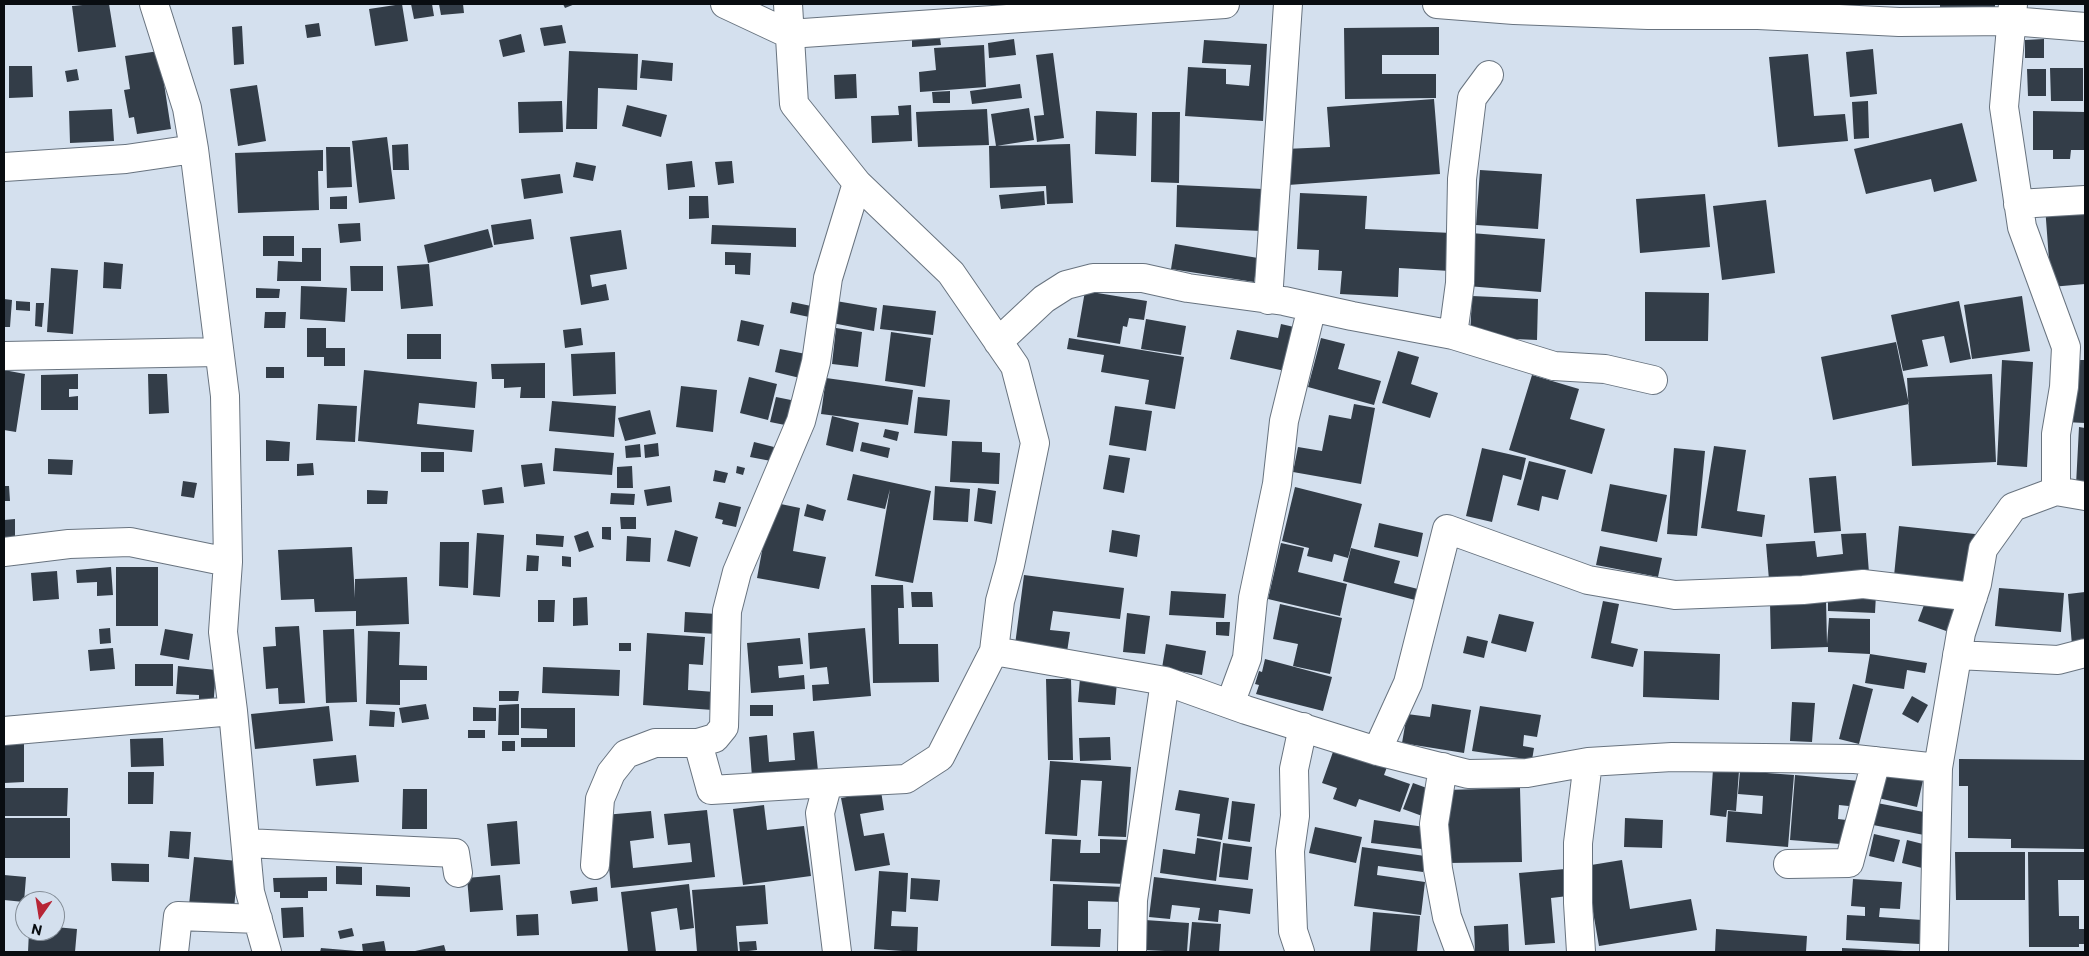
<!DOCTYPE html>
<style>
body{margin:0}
#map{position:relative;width:2089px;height:956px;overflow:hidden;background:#d4e0ee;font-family:Commissioner,sans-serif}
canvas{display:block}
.frame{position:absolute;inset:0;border:5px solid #090d11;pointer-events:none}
.north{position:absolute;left:15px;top:891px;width:50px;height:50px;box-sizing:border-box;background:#d4e0ee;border:1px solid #838c96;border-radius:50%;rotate:193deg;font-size:14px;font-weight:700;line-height:20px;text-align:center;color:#090d11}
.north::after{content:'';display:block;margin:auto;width:18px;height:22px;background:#b72535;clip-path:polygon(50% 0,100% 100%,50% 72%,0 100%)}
</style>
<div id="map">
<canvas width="2089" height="956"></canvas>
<div class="frame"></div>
<div class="north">N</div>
</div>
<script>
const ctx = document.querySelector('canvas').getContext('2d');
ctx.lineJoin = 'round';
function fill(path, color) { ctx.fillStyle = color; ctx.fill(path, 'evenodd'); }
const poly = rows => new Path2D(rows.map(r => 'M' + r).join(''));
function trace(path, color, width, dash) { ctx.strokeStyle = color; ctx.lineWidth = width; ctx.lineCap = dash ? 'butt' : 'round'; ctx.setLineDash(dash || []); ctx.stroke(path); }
const building = poly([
 [93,4,109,4,116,47,78,52,72,6],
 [402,4,408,41,375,46,369,9],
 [411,4,432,4,434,16,414,19],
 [439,4,463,4,464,13,441,15],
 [563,4,575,4,565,8],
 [1940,4,1995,4,1995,14,1940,16],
 [319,23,321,36,307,38,305,25],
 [562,25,566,43,544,46,540,28],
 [242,26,244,64,234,65,232,27],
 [1439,27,1439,55,1382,55,1382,74,1436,74,1436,98,1345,99,1344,28],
 [521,34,525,52,503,57,499,40],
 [940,38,941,45,912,47,912,40],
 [1014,39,1016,55,989,58,988,43],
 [2044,39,2044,58,2025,58,2025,40],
 [1204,40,1267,44,1263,121,1185,116,1188,67,1226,69,1226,84,1249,86,1251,65,1202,63],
 [984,45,986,87,920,92,919,72,936,70,934,48],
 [1873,49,1877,94,1850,97,1846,52],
 [159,51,171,129,137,134,134,117,129,118,124,90,130,89,125,56],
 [569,51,638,54,637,90,598,88,597,129,566,129],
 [1053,53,1064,138,1037,142,1034,116,1044,115,1036,55],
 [1808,54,1814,116,1845,114,1848,141,1778,147,1769,57],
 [642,60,673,63,672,81,640,78],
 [9,66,32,66,33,97,9,98],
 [2050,68,2083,68,2083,101,2051,101],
 [77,69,79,80,67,82,65,71],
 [2027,69,2046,69,2046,96,2028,96],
 [856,74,857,98,835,99,834,75],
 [1020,84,1022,98,972,104,970,91],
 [257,85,266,141,238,146,230,89],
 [950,91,950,103,933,103,932,92],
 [1434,99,1440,174,1288,185,1285,149,1330,147,1327,107],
 [562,101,563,132,519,133,518,102],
 [1868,101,1869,138,1854,139,1852,102],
 [627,105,667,115,661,137,622,126],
 [911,105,912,141,872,143,871,116,899,115,898,106],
 [1029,108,1034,140,996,146,991,114],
 [112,109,114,141,70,143,69,111],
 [987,109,989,145,918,147,916,112],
 [1096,111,1137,113,1136,156,1095,154],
 [2033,111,2085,112,2085,150,2071,150,2070,159,2053,159,2053,150,2033,150],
 [1152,112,1180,112,1179,183,1151,182],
 [1962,123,1977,181,1934,192,1931,179,1866,194,1854,149],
 [387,137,395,199,359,203,352,141],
 [408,144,409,170,393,170,392,145],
 [1070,144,1073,203,1047,204,1046,186,990,188,989,146],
 [326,147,350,147,352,187,327,188],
 [323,150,323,171,318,171,319,210,238,213,235,153],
 [692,161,695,187,668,190,666,164],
 [732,161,734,183,718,185,715,162],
 [576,162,596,166,593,181,573,177],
 [1480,170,1542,174,1538,229,1476,225],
 [560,174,563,193,524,199,521,179],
 [1177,185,1263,189,1261,231,1176,227],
 [1044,191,1045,205,1001,209,999,195],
 [1300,193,1367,196,1365,229,1452,233,1450,271,1399,268,1398,297,1340,294,1342,271,1318,270,1319,250,1297,249],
 [1705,194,1710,247,1640,253,1636,199],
 [347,196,347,209,330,209,330,197],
 [689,196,708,196,709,218,689,219],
 [1766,200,1775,273,1722,280,1713,206],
 [2085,203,2085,284,2051,287,2045,206],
 [531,219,534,239,494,245,491,225],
 [360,223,361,241,340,243,338,224],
 [712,225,796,228,796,247,711,244],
 [488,229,493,247,428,263,424,245],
 [621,230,627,269,590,275,592,287,606,284,609,300,581,305,570,237],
 [1471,233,1545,239,1541,292,1467,286],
 [263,236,294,236,294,256,263,256],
 [1175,244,1258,258,1254,282,1171,269],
 [302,248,321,248,321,281,277,281,278,261,302,262],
 [725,252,751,253,750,275,735,274,735,265,725,265],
 [104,262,123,264,121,289,103,288],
 [429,264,433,306,401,309,397,266],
 [350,266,383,266,383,291,351,291],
 [51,268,78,270,73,334,47,332],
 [301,286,347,288,345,322,300,319],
 [256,288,280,289,279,298,256,298],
 [1085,291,1147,301,1144,320,1129,318,1127,327,1123,326,1120,344,1077,337],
 [1645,292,1709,293,1708,341,1645,341],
 [1472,296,1538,299,1537,340,1470,337],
 [2022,296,2030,351,1972,359,1964,305],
 [4,299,12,300,10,327,4,327],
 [16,301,30,302,30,311,16,310],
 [836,301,877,308,874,331,832,323],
 [1959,301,1971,359,1950,363,1944,336,1922,340,1928,366,1903,371,1891,315],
 [792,302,816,307,814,318,790,313],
 [36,303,44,303,42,327,35,326],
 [883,305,936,311,933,335,880,329],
 [265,312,286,312,285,328,264,328],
 [1146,319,1186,326,1181,355,1141,349],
 [741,320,764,325,759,346,737,341],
 [1281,324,1294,327,1285,371,1230,359,1237,330,1278,338],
 [307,328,326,328,326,348,345,348,345,366,324,366,324,357,307,357],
 [581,328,583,345,565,348,563,330],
 [836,328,862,332,858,367,832,364],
 [891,332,931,338,925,387,885,381],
 [407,334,441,334,441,359,407,359],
 [1069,338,1184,357,1175,409,1145,404,1149,380,1101,372,1104,355,1067,349],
 [1321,338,1345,344,1338,369,1381,381,1374,405,1308,387],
 [1896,342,1909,404,1833,420,1821,357],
 [780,349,806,354,800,378,775,372],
 [1398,351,1419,357,1411,384,1438,393,1430,418,1382,403],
 [615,352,616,394,573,396,571,354],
 [2002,360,2033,362,2027,467,1997,465],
 [2067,360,2085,360,2085,423,2065,422],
 [545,363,545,398,520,398,521,387,504,388,504,379,492,379,491,364],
 [266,367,284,367,284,378,266,378],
 [4,370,25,374,16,432,4,430],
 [364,370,477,382,475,408,419,403,417,424,474,430,472,452,358,441],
 [78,374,78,389,69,389,69,397,78,396,78,410,41,410,41,375],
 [148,374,167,374,169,413,149,414],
 [1992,374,1996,462,1912,466,1907,378],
 [1532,375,1579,389,1570,419,1605,429,1592,474,1509,450],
 [749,377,777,384,768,420,740,413],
 [826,378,913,390,908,425,821,414],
 [681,386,717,390,713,432,676,427],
 [776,397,796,401,790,426,770,422],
 [918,397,950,400,947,436,914,433],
 [552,401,616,406,614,437,549,431],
 [318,404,357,406,355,442,316,440],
 [1354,404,1375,408,1361,484,1293,472,1298,447,1322,451,1329,415,1351,419],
 [1115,406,1152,411,1146,451,1109,445],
 [650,410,656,434,625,441,618,418],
 [832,416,859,423,853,452,826,445],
 [2079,427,2085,428,2085,486,2076,485],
 [885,429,899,432,897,441,883,437],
 [266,440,290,442,289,461,266,461],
 [952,441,982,442,982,452,1000,453,999,484,950,482],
 [754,442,774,447,771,461,750,457],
 [862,442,890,448,888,458,860,451],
 [658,443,659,456,645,458,644,445],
 [640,444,641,457,626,458,625,446],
 [1714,446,1746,450,1737,511,1765,515,1762,537,1701,528],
 [555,448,614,453,612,475,553,471],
 [1482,448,1526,458,1521,480,1503,475,1492,522,1466,516],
 [1674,448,1705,451,1697,536,1667,534],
 [421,452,444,452,444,472,421,472],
 [1109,455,1130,458,1124,493,1103,489],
 [48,459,73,460,72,475,48,474],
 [1529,461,1566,470,1558,500,1542,496,1539,511,1517,505],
 [313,463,314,475,297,476,297,464],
 [542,463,545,484,524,487,521,465],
 [632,466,633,488,617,488,617,467],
 [737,466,745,468,743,475,736,473],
 [715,470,728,473,725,483,713,481],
 [853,474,931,491,913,583,875,576,890,489,885,509,847,500],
 [1836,476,1841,531,1814,533,1809,478],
 [183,481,197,483,194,498,181,496],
 [1610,484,1667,495,1657,542,1601,531],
 [4,486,9,486,10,501,4,501],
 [670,486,672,502,647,506,644,490],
 [935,486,970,489,968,522,933,520],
 [502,487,504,503,484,505,482,490],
 [1295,487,1362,504,1348,558,1334,554,1332,562,1307,556,1309,548,1282,541],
 [978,488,996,491,992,524,974,521],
 [367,490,388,491,387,504,367,504],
 [611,493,635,494,634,505,610,504],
 [719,502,741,507,736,527,722,524,723,520,715,518],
 [771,502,800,508,793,551,826,557,819,589,757,578],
 [807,504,826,510,823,521,804,516],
 [620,517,636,517,636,529,621,529],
 [15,519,15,539,4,539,4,520],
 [1379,523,1423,533,1418,557,1374,547],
 [1899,526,1975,534,1969,584,1894,576],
 [602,527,611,527,611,540,602,539],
 [675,530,698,537,690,567,667,561],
 [1112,530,1140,535,1137,557,1109,552],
 [588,531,594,547,579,552,574,536],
 [477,533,504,535,500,597,473,595],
 [1866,533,1869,573,1769,580,1766,544,1815,541,1817,557,1843,554,1841,534],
 [536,534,564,536,563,547,536,545],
 [627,536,651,538,650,562,626,561],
 [440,542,469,542,468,588,439,586],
 [1281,543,1304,548,1298,572,1347,584,1340,616,1268,599],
 [1600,546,1662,558,1658,577,1596,565],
 [352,547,355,598,355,579,407,577,409,624,356,626,356,611,315,612,314,599,281,600,278,550],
 [1351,548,1400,561,1394,583,1418,589,1415,600,1343,581],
 [527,555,539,556,538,571,526,571],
 [562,556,571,557,571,567,562,566],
 [111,567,113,595,97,596,97,582,77,583,76,570],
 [116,567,158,567,158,626,116,626],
 [57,571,59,599,33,601,31,573],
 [1024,575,1124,588,1120,619,1053,611,1050,630,1070,632,1067,652,1015,645],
 [871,585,903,585,904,608,898,608,899,644,938,644,939,682,873,683],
 [1999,588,2064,593,2061,632,1995,626],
 [1171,591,1226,594,1224,618,1169,615],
 [911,592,932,592,933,607,912,607],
 [2085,592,2085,642,2072,646,2068,594],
 [1828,593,1876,594,1875,613,1828,611],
 [587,597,588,625,573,626,573,598],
 [1927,597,1958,609,1949,632,1918,621],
 [538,600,555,600,554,622,538,622],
 [1826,600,1827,644,1829,618,1870,619,1870,654,1828,652,1828,647,1771,649,1770,603],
 [1603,601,1619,604,1611,643,1638,649,1633,667,1591,658],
 [1280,604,1342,618,1330,674,1293,666,1298,644,1273,639],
 [685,612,717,614,716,634,684,632],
 [1127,613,1150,616,1145,654,1123,652],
 [1499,614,1534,622,1526,652,1491,643],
 [1216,622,1230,622,1229,636,1216,635],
 [299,626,305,703,279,704,278,688,266,689,263,647,276,646,275,627],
 [110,628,111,643,100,644,99,629],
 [865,628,871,696,813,701,812,685,829,684,827,667,810,669,808,633],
 [165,629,193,634,189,660,160,655],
 [354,629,357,702,326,703,323,630],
 [368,631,400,632,399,665,427,666,427,680,400,680,400,705,366,704],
 [647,633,705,637,703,665,689,664,688,690,715,692,713,710,643,705],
 [1467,636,1488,641,1484,658,1463,653],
 [800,638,803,664,778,666,779,678,804,675,805,689,751,693,747,643],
 [619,643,631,643,631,651,619,651],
 [1166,644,1206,651,1202,675,1162,668],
 [113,648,115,669,90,671,88,650],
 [1644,651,1720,654,1719,700,1643,697],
 [1870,654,1927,663,1925,673,1907,670,1904,689,1865,683],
 [1265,659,1332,677,1323,711,1256,694,1259,685,1255,684,1259,671,1262,672],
 [135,664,173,664,173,686,135,686],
 [178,666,216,670,213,709,199,708,199,695,176,694],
 [543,667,620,670,619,696,542,693],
 [1080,678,1117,682,1115,705,1078,702],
 [1046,679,1071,679,1073,760,1048,760],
 [1853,684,1873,689,1859,744,1839,739],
 [499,691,519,691,518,701,499,701],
 [1912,696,1928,705,1918,723,1902,714],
 [1792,702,1815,703,1812,742,1790,741],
 [426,704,429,719,402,723,399,708],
 [519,704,519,735,498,735,499,705],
 [1432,704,1471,710,1464,753,1402,743,1407,714,1430,717],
 [750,705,773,705,773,716,750,716],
 [329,706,333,741,255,749,251,714],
 [1480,706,1541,715,1537,737,1524,735,1523,746,1534,748,1532,760,1472,751],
 [473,707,496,708,496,721,473,721],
 [521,708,575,708,575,747,521,747,521,738,547,738,547,729,521,728],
 [370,710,395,712,394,727,369,726],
 [468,730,485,730,485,738,468,738],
 [814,731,818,771,752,777,749,737,767,735,769,762,795,760,793,733],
 [1110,737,1111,760,1080,761,1079,738],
 [163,738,164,766,131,767,130,739],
 [502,741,515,741,515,751,502,751],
 [4,742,24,742,24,782,4,783],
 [1334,749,1387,767,1384,775,1410,784,1400,812,1359,799,1356,807,1333,799,1337,788,1322,783],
 [356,755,359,782,316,786,313,759],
 [1959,759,2085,760,2085,849,2011,848,2011,839,1968,838,1968,786,1959,786],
 [1050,761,1131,767,1126,837,1098,836,1102,781,1081,780,1077,836,1045,834],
 [1885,767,1924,776,1917,807,1878,798],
 [1713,769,1739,771,1736,811,1727,810,1726,817,1710,815],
 [1740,771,1794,775,1788,847,1726,842,1728,811,1762,814,1763,796,1738,794],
 [128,772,154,772,153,804,128,804],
 [1795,775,1860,781,1858,807,1839,805,1838,819,1855,821,1853,845,1790,840],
 [1413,783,1435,791,1425,817,1403,809],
 [4,788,68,788,67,816,4,816],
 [1520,788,1522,862,1447,863,1445,790],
 [403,789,427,789,427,829,402,829],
 [1179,790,1229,798,1222,840,1197,836,1200,814,1175,810],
 [881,791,884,810,860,814,864,836,884,833,890,865,855,871,841,798],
 [1232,801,1255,804,1250,842,1228,839],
 [1877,803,1929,813,1924,835,1873,825],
 [764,805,767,830,804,826,811,876,743,885,733,809],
 [707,810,715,877,611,888,604,815,651,811,654,838,630,841,633,868,692,862,690,843,668,845,664,814],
 [4,818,70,818,70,858,4,858],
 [1625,818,1663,820,1662,848,1624,847],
 [1374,820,1425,827,1422,849,1371,843],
 [517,821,520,864,491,866,487,824],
 [1315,827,1362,837,1356,863,1309,853],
 [170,831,191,832,189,859,168,857],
 [1874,834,1900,840,1894,862,1869,856],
 [1197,838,1221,842,1216,881,1160,873,1163,849,1195,854],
 [1052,839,1081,840,1080,853,1100,853,1100,839,1127,840,1126,884,1050,881],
 [1907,840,1927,845,1922,868,1902,863],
 [1223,843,1252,847,1248,880,1219,877],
 [1362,847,1425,856,1423,872,1378,866,1377,875,1425,882,1421,915,1354,906],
 [1955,852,2025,852,2025,900,1956,900],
 [2028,852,2085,852,2085,880,2058,880,2059,916,2079,916,2079,929,2085,929,2085,944,2079,944,2079,947,2029,947],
 [194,857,238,861,234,910,189,905],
 [1622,860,1630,909,1691,899,1697,930,1599,946,1585,866],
 [111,863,149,864,149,882,112,881],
 [336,866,362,867,362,885,336,884],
 [1565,869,1568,896,1551,898,1555,943,1525,945,1519,873],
 [879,871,908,873,906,912,892,911,891,926,918,927,917,952,874,949],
 [4,875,26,877,24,902,4,900],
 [500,875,503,910,470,912,467,878],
 [327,877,327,891,308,891,308,898,280,898,280,892,274,892,273,878],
 [1154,877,1253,889,1250,914,1219,910,1218,922,1198,920,1200,908,1172,905,1170,919,1149,917],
 [911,878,940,880,938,901,910,899],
 [1853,879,1902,882,1900,909,1880,908,1879,917,1922,920,1920,944,1846,940,1847,915,1865,916,1865,907,1851,906],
 [689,884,694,928,680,930,677,908,651,912,656,952,628,952,621,892],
 [1053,884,1124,887,1123,902,1088,901,1088,929,1101,929,1100,947,1051,946],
 [376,885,410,887,410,897,376,896],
 [765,885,768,924,736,926,738,951,697,952,692,890],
 [597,887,598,901,572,904,570,891],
 [303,907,304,937,283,938,281,908],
 [1373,912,1420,916,1417,952,1370,952],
 [538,914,539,935,517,936,516,915],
 [1145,920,1189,923,1187,952,1143,950],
 [1192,922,1221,924,1219,952,1189,952],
 [1508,924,1509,951,1475,952,1474,926],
 [55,927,77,929,75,952,28,952,29,931,55,931],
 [352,928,354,936,340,939,338,931],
 [1716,929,1807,936,1806,952,1715,952],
 [384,941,386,952,363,952,362,944],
 [756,941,757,950,740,952,739,942],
 [444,945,446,952,415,952,415,951],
 [321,948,357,951,357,952,320,952],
 [1842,948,1904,951,1904,952,1842,952]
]);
const street = poly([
 [154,4,187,108,194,149,225,396,228,562,223,632,233,711,250,892,267,952],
 [725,4,789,34,1225,4],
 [788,4,794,104,857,183,951,273,1015,366,1035,443,1010,565,1000,601,994,651],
 [1437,4,1514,10,1648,15,1758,15,1899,22,2011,21,2085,27],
 [4,167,126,159,194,149],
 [2018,204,2085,200],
 [1268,300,1288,4],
 [1453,335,1460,283,1462,179,1472,98,1489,75],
 [998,342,1044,299,1066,285,1093,278,1143,278,1188,288,1284,301,1352,316,1453,335,1554,366,1605,369,1653,380],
 [4,356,218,352],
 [2056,491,2085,496],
 [4,552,69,544,130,542,228,562],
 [1957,655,2058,660,2085,653],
 [1230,704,1247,658,1253,598,1277,484,1284,421,1312,307],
 [4,731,233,711],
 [698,743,711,790,828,783],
 [1377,751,1408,683,1447,529,1588,580,1675,595,1803,590,1863,584,1973,597],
 [1443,767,1434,824,1438,869,1447,917,1460,952],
 [246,843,455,853,458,873],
 [1788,864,1849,863,1876,761],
 [595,865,600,799,611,773,626,754,655,743,698,743,715,738,724,727,727,611,737,572,801,421,816,362,828,278,857,183],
 [174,952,178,916,258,919],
 [837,952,820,813,828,783,906,779,940,757,994,651,1165,681,1246,710,1377,751,1468,774,1527,773,1588,762,1672,757,1855,759,1938,768],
 [1132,952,1133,900,1165,681],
 [1300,952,1293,931,1290,851,1295,816,1294,769,1303,727],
 [1581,952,1578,903,1578,843,1588,762],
 [1934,952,1938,768,1961,633,1977,584,1983,549,2013,507,2056,491,2056,434,2064,387,2066,347,2022,227,2004,107,2013,4]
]);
fill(building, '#333d48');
trace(street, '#68737f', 30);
trace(street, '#fff', 28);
</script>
